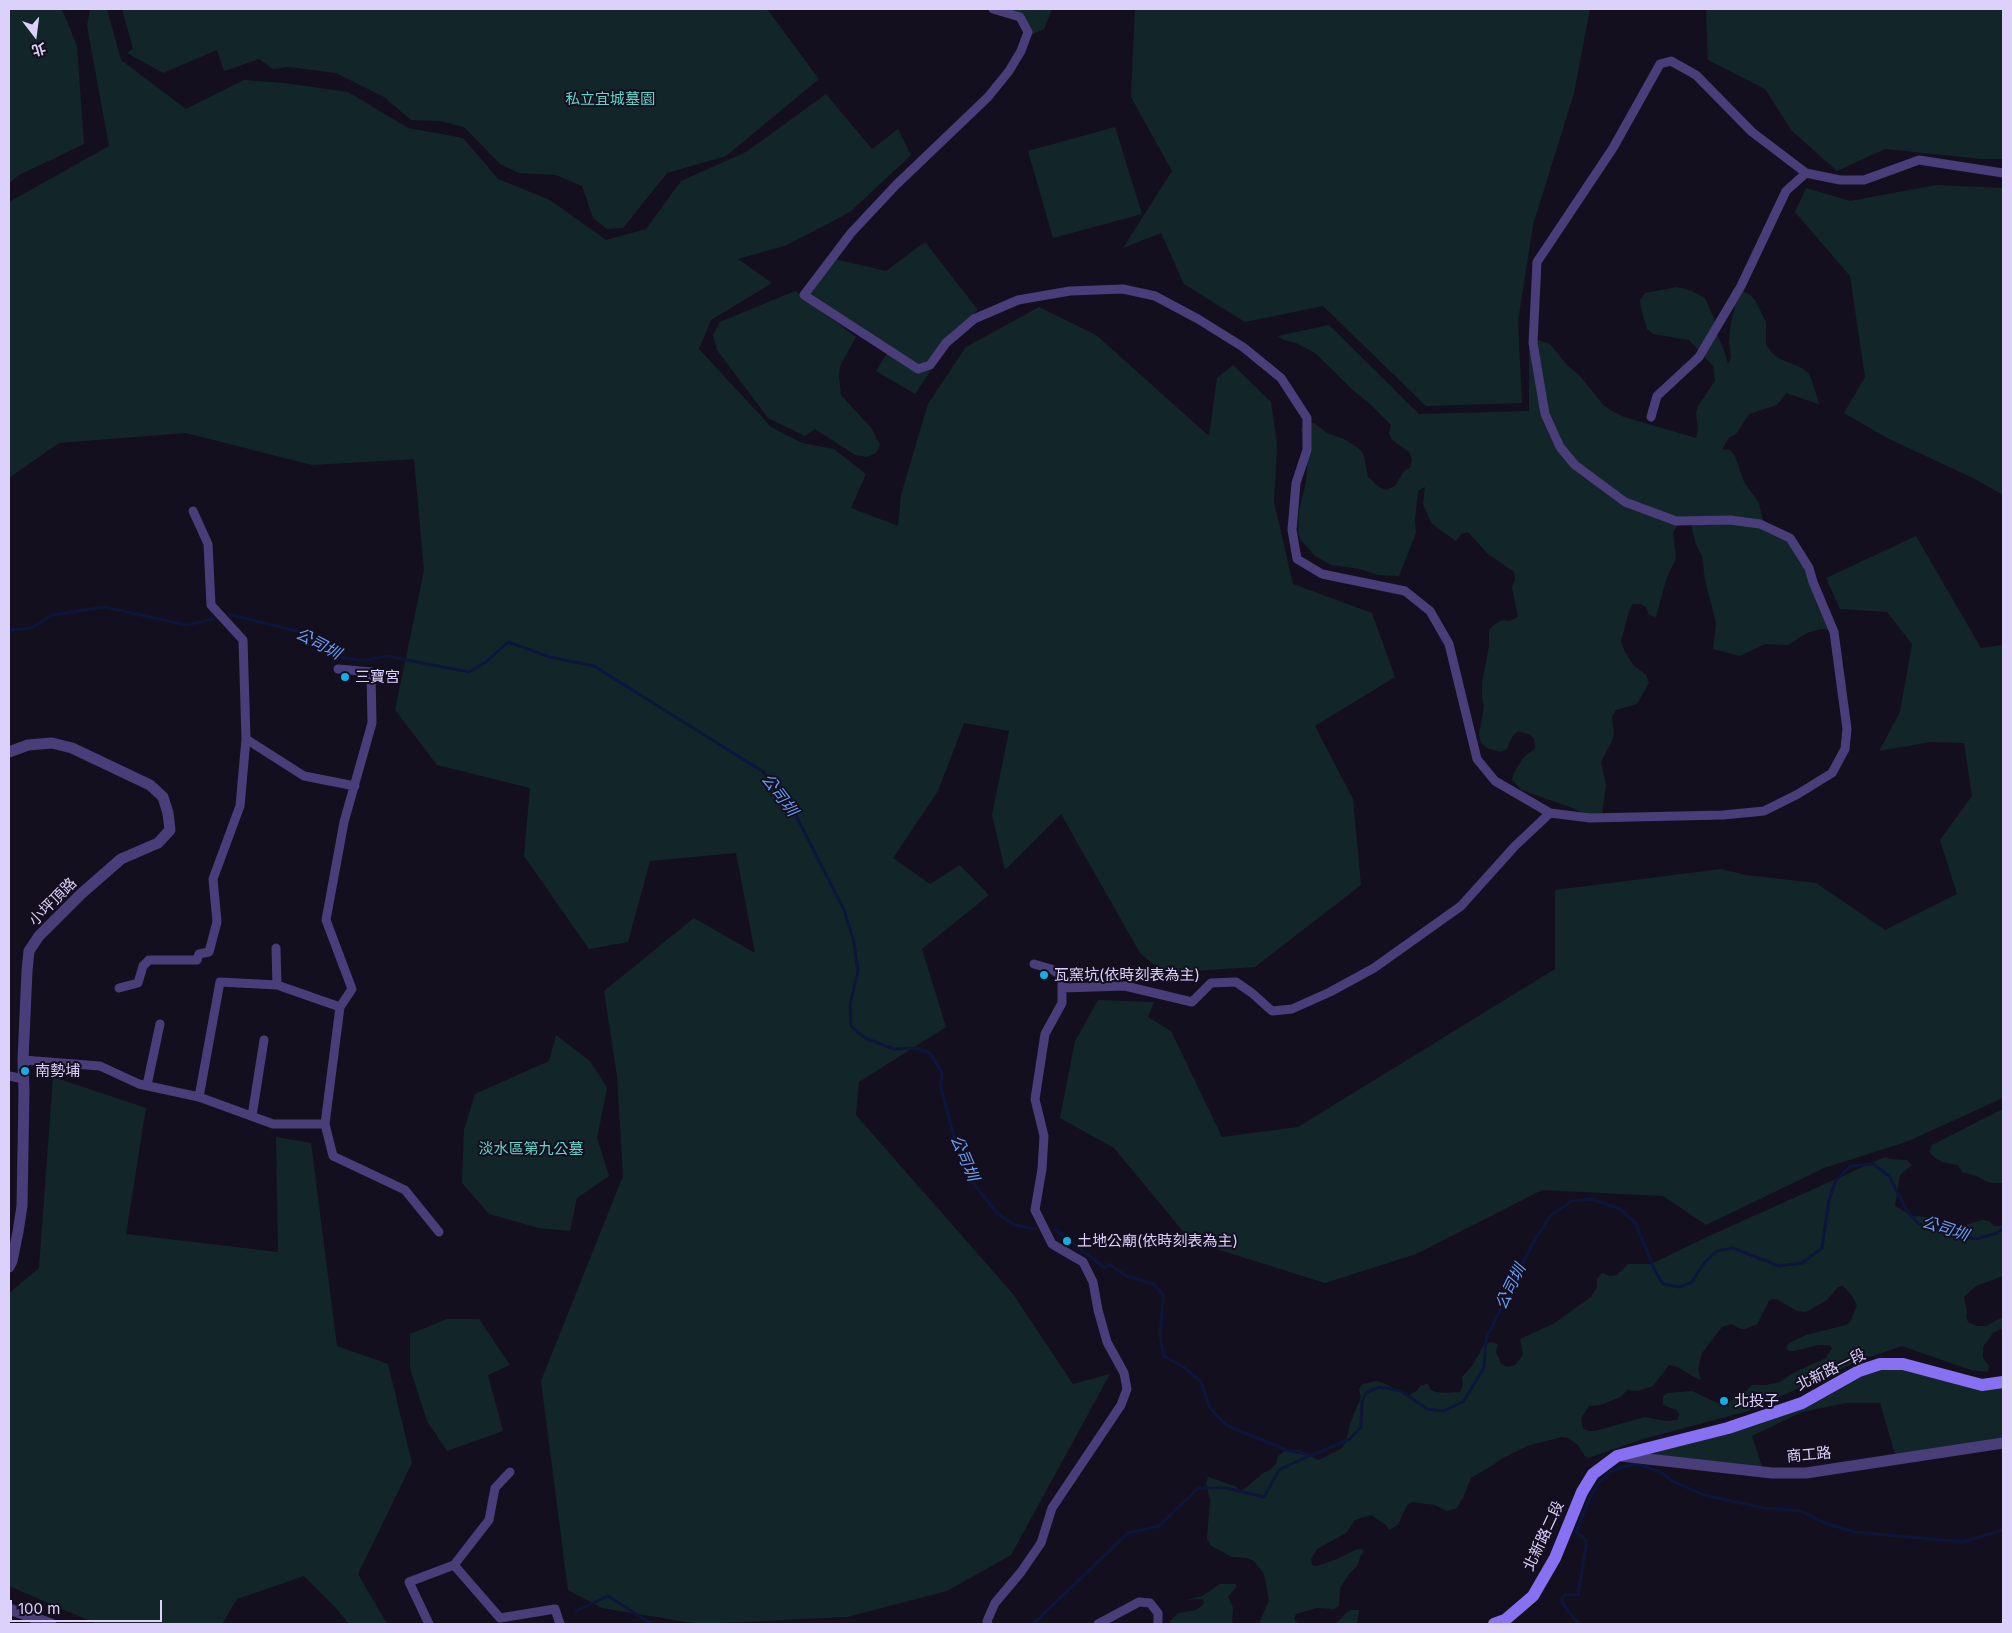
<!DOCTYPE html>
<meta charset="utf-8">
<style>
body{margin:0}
#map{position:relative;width:2012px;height:1633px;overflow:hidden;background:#140f1f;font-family:Inter,"Noto Sans TC",sans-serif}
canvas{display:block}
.frame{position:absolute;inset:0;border:10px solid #dcd1fb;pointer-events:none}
.north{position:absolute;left:10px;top:10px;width:50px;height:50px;-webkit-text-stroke:4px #140f1f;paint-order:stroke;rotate:165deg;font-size:14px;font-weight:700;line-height:20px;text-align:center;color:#dcd1fb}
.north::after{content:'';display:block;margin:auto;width:18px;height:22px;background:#dcd1fb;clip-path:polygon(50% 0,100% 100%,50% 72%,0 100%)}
.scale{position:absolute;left:10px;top:1600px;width:152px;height:22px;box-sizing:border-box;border:2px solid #dcd1fb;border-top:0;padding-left:6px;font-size:15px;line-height:18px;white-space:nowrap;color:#dcd1fb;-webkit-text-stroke:4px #140f1f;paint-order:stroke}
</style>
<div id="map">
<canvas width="2012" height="1633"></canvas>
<div class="frame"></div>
<div class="north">北</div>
<div class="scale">100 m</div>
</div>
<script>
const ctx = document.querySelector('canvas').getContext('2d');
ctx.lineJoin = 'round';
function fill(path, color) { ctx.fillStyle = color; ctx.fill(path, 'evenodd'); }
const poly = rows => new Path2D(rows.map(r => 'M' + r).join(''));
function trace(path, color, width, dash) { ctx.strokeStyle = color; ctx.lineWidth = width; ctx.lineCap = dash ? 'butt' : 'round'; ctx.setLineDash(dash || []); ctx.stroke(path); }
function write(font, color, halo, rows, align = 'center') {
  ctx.font = font + ' Inter,"Noto Sans TC",sans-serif'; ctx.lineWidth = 4; ctx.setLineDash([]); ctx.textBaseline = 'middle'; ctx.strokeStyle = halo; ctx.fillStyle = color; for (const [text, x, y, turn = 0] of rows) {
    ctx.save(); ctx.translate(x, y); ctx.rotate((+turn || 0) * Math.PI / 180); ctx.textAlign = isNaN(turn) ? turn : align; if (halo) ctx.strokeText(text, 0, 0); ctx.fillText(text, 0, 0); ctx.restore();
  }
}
const green = poly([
 [9,9,62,9,77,46,84,144,19,175,9,183],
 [90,9,107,9,121,60,186,109,244,80,284,83,348,92,408,128,463,138,498,179,550,200,606,240,646,229,681,181,746,152,826,94,872,149,898,129,911,155,850,212,787,245,738,259,772,283,711,320,699,349,771,427,802,443,834,449,866,474,851,508,898,526,901,495,928,404,966,347,1039,307,1096,335,1209,436,1217,378,1233,365,1271,402,1277,444,1274,502,1293,584,1372,613,1395,677,1315,726,1353,799,1361,885,1255,967,1164,973,1140,953,1061,814,1005,870,992,815,1009,731,964,723,938,791,893,858,930,884,960,865,989,895,922,949,946,1027,859,1082,856,1115,1013,1294,1073,1384,1110,1374,1011,1555,947,1591,847,1617,699,1624,602,1608,568,1590,541,1381,623,1176,617,1076,604,991,694,918,755,953,736,853,650,861,628,942,589,949,524,856,530,788,437,765,395,710,424,571,414,459,312,465,186,433,59,443,9,478,9,202,109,146,87,26],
 [122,9,767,9,819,79,726,156,667,173,623,228,607,229,593,218,582,186,556,175,519,173,500,164,464,127,440,121,411,120,384,97,336,73,289,67,273,69,259,59,224,71,217,50,163,73,127,53,133,49],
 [999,9,1052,9,1044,29,1031,35,1025,20],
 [1135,9,1590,9,1574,93,1533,225,1518,321,1522,403,1426,406,1323,306,1245,322,1184,284,1161,233,1123,248,1172,171,1131,97],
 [1706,9,2003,9,2003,159,1982,159,1885,149,1837,171,1792,131,1765,89,1708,60],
 [1115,127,1142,214,1053,238,1028,151],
 [1936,185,2003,188,2003,495,1973,478,1887,438,1844,413,1865,377,1850,276,1795,212,1806,188,1850,201],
 [925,242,978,310,921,366,807,294,835,259,886,271],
 [1677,287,1692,291,1705,298,1715,321,1714,328,1724,350,1728,364,1731,358,1729,343,1731,322,1735,308,1731,293,1735,287,1750,295,1755,300,1766,322,1766,344,1771,352,1778,358,1802,368,1809,374,1812,381,1819,404,1786,393,1777,405,1749,414,1736,434,1729,438,1722,449,1730,450,1735,456,1744,482,1759,503,1764,525,1797,543,1830,630,1821,629,1807,633,1788,645,1765,644,1740,656,1713,649,1716,623,1705,580,1702,556,1696,544,1692,529,1692,521,1681,520,1673,533,1676,558,1666,580,1656,617,1649,615,1646,607,1640,604,1633,604,1629,611,1621,641,1624,650,1633,665,1646,675,1649,683,1637,704,1616,710,1612,717,1614,734,1612,741,1601,762,1606,785,1602,815,1588,816,1575,809,1522,790,1512,780,1514,773,1523,758,1535,748,1534,739,1530,735,1518,731,1512,737,1507,749,1501,752,1487,748,1481,743,1479,735,1484,706,1482,698,1482,683,1489,646,1489,630,1495,624,1502,620,1510,621,1518,617,1512,587,1515,579,1514,572,1488,554,1468,532,1461,534,1456,541,1432,524,1423,504,1425,487,1418,491,1415,520,1416,533,1399,576,1378,575,1360,569,1331,565,1315,556,1301,540,1298,533,1299,511,1306,482,1308,452,1301,429,1306,424,1314,423,1327,433,1344,439,1358,448,1363,453,1368,477,1379,487,1386,490,1395,486,1404,471,1410,468,1412,460,1409,452,1392,440,1389,433,1391,425,1370,404,1354,391,1315,353,1296,343,1284,340,1278,336,1329,325,1419,414,1529,411,1529,337,1550,344,1567,365,1580,376,1603,405,1610,410,1624,417,1696,438,1698,430,1696,413,1698,406,1715,381,1713,366,1689,340,1653,334,1647,329,1641,308,1640,300,1645,293],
 [795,291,856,337,840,366,839,377,841,395,872,429,880,445,876,453,867,457,855,455,815,429,805,436,768,418,717,350,713,335,720,322],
 [888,352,918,372,931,370,915,394,876,371],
 [1916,536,1981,648,2003,645,2003,1098,1906,1142,1824,1168,1706,1225,1663,1196,1542,1190,1416,1254,1325,1283,1191,1241,1114,1148,1060,1118,1075,1041,1098,1000,1154,1002,1148,1017,1171,1031,1222,1137,1298,1127,1555,969,1555,890,1721,869,1746,875,1816,883,1885,930,1957,894,1940,840,1972,796,1964,743,1930,742,1879,751,1900,712,1912,644,1887,612,1840,609,1826,578],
 [556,1035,590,1061,607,1088,597,1138,609,1176,577,1198,570,1231,539,1228,489,1214,462,1183,464,1130,475,1094,549,1061],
 [53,1077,146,1108,126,1234,278,1252,276,1137,311,1143,337,1346,388,1364,412,1463,358,1574,387,1624,349,1624,335,1607,304,1576,237,1599,222,1624,97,1624,9,1586,9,1293,39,1268],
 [2003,1109,2003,1183,1990,1183,1976,1176,1962,1172,1958,1165,1943,1162,1935,1158,1929,1152,1932,1145],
 [1885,1157,1891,1159,1906,1160,1912,1165,1900,1175,1895,1206,1913,1216,1926,1217,1940,1223,1962,1226,1982,1220,1989,1221,1994,1226,2003,1226,2003,1276,1976,1286,1964,1297,1967,1312,1966,1317,1968,1322,1976,1326,1986,1326,2003,1317,2003,1328,1993,1333,1983,1347,1983,1358,1989,1366,1988,1372,1971,1370,1902,1346,1861,1360,1748,1411,1643,1439,1588,1458,1584,1455,1578,1445,1568,1438,1562,1437,1527,1446,1501,1459,1493,1465,1471,1478,1463,1498,1457,1508,1447,1511,1435,1505,1412,1502,1407,1505,1398,1525,1389,1530,1386,1525,1371,1515,1355,1520,1346,1533,1317,1549,1311,1559,1312,1565,1317,1566,1337,1559,1355,1550,1361,1549,1364,1551,1361,1555,1357,1566,1349,1574,1340,1588,1339,1606,1334,1609,1317,1608,1296,1614,1294,1618,1296,1622,1301,1624,1259,1624,1269,1600,1264,1574,1254,1561,1247,1558,1232,1557,1210,1545,1207,1538,1210,1500,1206,1484,1208,1477,1235,1486,1241,1491,1247,1487,1263,1473,1270,1470,1276,1464,1278,1456,1285,1451,1299,1450,1318,1460,1325,1457,1342,1448,1346,1442,1350,1424,1361,1397,1359,1389,1363,1384,1377,1381,1388,1385,1402,1393,1409,1395,1417,1391,1421,1385,1428,1384,1431,1390,1436,1392,1445,1393,1460,1392,1463,1385,1462,1377,1472,1366,1484,1345,1491,1342,1498,1344,1496,1352,1501,1364,1507,1367,1515,1365,1523,1355,1520,1339,1553,1324,1591,1297,1597,1287,1597,1279,1602,1273,1610,1276,1617,1275,1628,1264,1651,1264,1709,1236],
 [1843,1286,1853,1297,1857,1306,1850,1322,1846,1325,1806,1335,1789,1343,1786,1348,1789,1351,1794,1351,1819,1345,1830,1345,1832,1348,1826,1358,1793,1373,1780,1382,1766,1385,1752,1385,1740,1397,1723,1403,1717,1403,1692,1391,1667,1393,1663,1396,1663,1405,1677,1410,1679,1415,1677,1420,1666,1421,1645,1417,1595,1431,1589,1431,1583,1429,1581,1418,1589,1406,1600,1405,1610,1401,1621,1397,1627,1390,1638,1391,1653,1386,1669,1365,1678,1367,1692,1376,1701,1380,1698,1370,1702,1353,1722,1327,1731,1324,1741,1329,1745,1329,1757,1324,1769,1301,1773,1299,1778,1300,1797,1311,1806,1312,1827,1300,1838,1287],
 [447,1319,479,1319,510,1365,488,1375,503,1431,447,1451,427,1421,410,1368,410,1334],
 [1887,1365,2003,1384,2003,1439,1896,1457,1880,1403,1846,1403,1802,1412,1752,1436,1763,1469,1620,1458,1759,1424],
 [1220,1584,1236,1584,1236,1588,1228,1596,1233,1608,1232,1624,1170,1624,1170,1621,1178,1613,1196,1610,1204,1604,1203,1599,1187,1600,1202,1596],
 [1351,1610,1359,1610,1357,1624,1336,1624,1346,1613]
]);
const stream = poly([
 [231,615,297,631,340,657,363,661,386,656,469,672,486,662,508,642,550,657,594,666,762,771,791,806,844,910,854,942,858,971,850,1005,851,1026,865,1038,894,1049,915,1048,930,1053,942,1073,941,1089,954,1136,975,1185,997,1213,1014,1225,1035,1229],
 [9,630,31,628,52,615,105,607,186,625,213,619],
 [1055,1229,1105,1268,1109,1264,1126,1276,1154,1284,1163,1295,1160,1338,1164,1356,1185,1368,1201,1382,1210,1408,1226,1425,1289,1451,1313,1455,1350,1439,1361,1427,1362,1401,1367,1392,1379,1387,1401,1391,1427,1409,1443,1411,1463,1402,1484,1368,1486,1339,1534,1241,1551,1215,1572,1201,1592,1199,1620,1209,1636,1224,1655,1271,1663,1284,1679,1287,1691,1283,1705,1262,1717,1251,1733,1248,1779,1266,1802,1263,1822,1248,1829,1200,1836,1180,1851,1166,1873,1164,1889,1176,1907,1211,1919,1224,1976,1239,1997,1233,2003,1228],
 [576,1611,608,1596,652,1624],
 [1033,1624,1128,1533,1159,1526,1198,1488,1226,1488,1264,1497,1279,1470,1311,1455],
 [1579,1624,1562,1603,1562,1598,1565,1595,1578,1595,1586,1546,1586,1540,1576,1532,1590,1497,1598,1484,1612,1471,1623,1467,1637,1464,1661,1472,1672,1481,1704,1495,1764,1508,1801,1511,1827,1524,1855,1532,1963,1542,2003,1530]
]);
const minor = poly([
 [993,9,1020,17,1028,32,1021,51,1009,71,988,97,896,185,851,233,804,295,918,369,930,365,946,343,974,319,1018,300,1070,291,1123,289,1155,296,1198,319,1243,347,1281,378,1307,418,1307,450,1296,483,1292,530,1297,559,1322,574,1405,591,1430,611,1449,644,1477,759,1495,781,1550,813,1590,818,1723,815,1764,811,1798,794,1832,773,1845,749,1847,729,1834,632,1813,582,1809,568,1790,538,1760,524,1730,520,1676,521,1625,502,1575,465,1560,447,1545,414,1533,343,1537,262,1613,148,1660,64,1671,61,1696,75,1752,132,1806,173,1840,180,1864,180,1919,160,2003,173],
 [1651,417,1657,396,1699,357,1741,286,1786,191,1806,173],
 [193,511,208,544,211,605,243,640,246,739],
 [276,948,277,985],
 [119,988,138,983,143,966,149,960,197,960,199,954,209,952,217,922,213,879,240,806,246,739,304,776,355,786],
 [1062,988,1125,986,1192,1002,1211,983,1236,982,1252,993,1272,1011,1292,1009,1330,992,1374,968,1461,906,1515,846,1550,813],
 [23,1060,100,1066,139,1084,199,1097,273,1124,325,1124,333,1156,405,1190,439,1232],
 [9,1076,24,1079],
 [147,1085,160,1024],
 [199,1097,220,982,277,985,340,1007],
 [252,1116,264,1040],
 [325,1124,340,1007,352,989,326,920,344,822,372,723,371,672,338,669],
 [454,1565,500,1618,555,1609,560,1624],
 [429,1624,409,1582,454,1565,489,1520,495,1488,510,1472],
 [988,1624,987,1621,995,1603,1021,1572,1041,1543,1052,1508,1121,1405,1127,1389,1124,1373,1107,1342,1098,1310,1093,1282,1083,1262,1052,1244,1035,1210,1042,1169,1044,1136,1035,1099,1045,1034,1062,1003,1062,976,1051,969,1034,964],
 [1098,1624,1139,1602,1150,1603,1158,1613,1158,1624]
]);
const tertiary = poly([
 [9,752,28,745,52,743,72,748,150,785,163,797,168,813,170,830,158,843,121,859,81,894,39,936,29,951,27,971,23,1060,24,1092,22,1206,18,1232,12,1261,9,1267],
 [1621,1456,1772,1473,1806,1473,2003,1443],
 [9,1609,51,1624]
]);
const secondary = poly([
 [1494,1624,1505,1620,1533,1596,1555,1558,1582,1492,1593,1474,1617,1456,1728,1428,1802,1403,1859,1371,1880,1364,1903,1364,1982,1385,2003,1382]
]);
const markers = [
 [345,677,5,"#14aee4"],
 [1044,975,5,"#14aee4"],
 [25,1071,5,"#14aee4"],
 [1067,1241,5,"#14aee4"],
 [1724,1401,5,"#14aee4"]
];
const parkNames = [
 ["私立宜城墓園",610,99],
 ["淡水區第九公墓",531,1149]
];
const poiNames = [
 ["三寶宮",355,677],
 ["瓦窯坑(依時刻表為主)",1054,975],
 ["南勢埔",35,1071],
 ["土地公廟(依時刻表為主)",1077,1241],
 ["北投子",1734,1401]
];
const streetNames = [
 ["小坪頂路",53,902,-45],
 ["北新路一段",1831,1370,-26],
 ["商工路",1809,1455,-5],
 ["北新路二段",1544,1536,-65]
];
const waterNames = [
 ["公司圳",318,644,28],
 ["公司圳",779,795,53],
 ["公司圳",964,1158,67],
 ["公司圳",1945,1229,18],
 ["公司圳",1511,1287,-64]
];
fill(green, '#122629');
trace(stream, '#0d163a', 3);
trace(minor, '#4a3e7a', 9);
trace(tertiary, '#4a3e7a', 11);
trace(secondary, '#8870f3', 12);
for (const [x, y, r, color] of markers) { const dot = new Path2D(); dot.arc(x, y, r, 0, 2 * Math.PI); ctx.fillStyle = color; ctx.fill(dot); trace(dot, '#140f1f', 2); }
write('15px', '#64d4ca', '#140f1f', parkNames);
write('15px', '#dcd1fb', '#140f1f', poiNames, 'left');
write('15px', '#dcd1fb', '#140f1f', streetNames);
write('italic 16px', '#689cf2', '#140f1f', waterNames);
</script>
